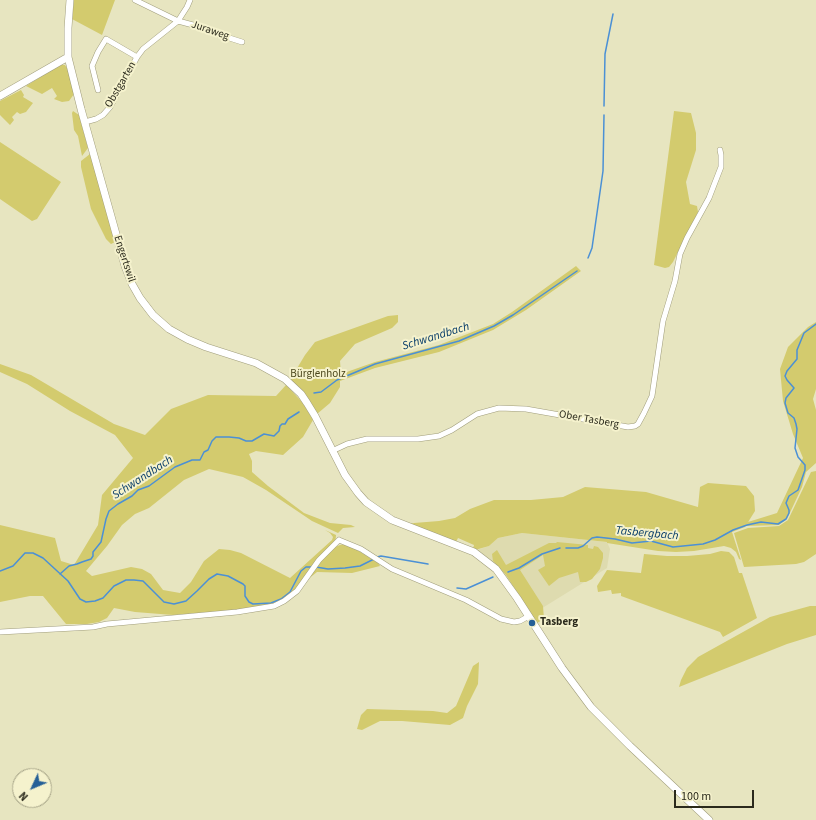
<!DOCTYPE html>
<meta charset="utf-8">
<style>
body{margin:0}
#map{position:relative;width:816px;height:820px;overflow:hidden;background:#e7e5c0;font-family:"Source Sans 3",sans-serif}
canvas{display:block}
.north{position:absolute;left:12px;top:768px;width:40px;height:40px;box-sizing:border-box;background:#f5f2cd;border:1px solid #a4a286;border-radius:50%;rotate:226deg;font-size:11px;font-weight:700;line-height:16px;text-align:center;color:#2b2a1c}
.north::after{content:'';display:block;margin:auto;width:14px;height:18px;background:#266097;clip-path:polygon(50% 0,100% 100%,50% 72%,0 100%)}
.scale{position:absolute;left:674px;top:790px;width:80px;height:18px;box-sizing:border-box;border:2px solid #2b2a1c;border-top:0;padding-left:5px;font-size:12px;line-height:14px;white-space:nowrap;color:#2b2a1c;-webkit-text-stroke:3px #f5f2cd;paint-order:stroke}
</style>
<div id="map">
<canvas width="816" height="820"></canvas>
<div class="north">N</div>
<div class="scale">100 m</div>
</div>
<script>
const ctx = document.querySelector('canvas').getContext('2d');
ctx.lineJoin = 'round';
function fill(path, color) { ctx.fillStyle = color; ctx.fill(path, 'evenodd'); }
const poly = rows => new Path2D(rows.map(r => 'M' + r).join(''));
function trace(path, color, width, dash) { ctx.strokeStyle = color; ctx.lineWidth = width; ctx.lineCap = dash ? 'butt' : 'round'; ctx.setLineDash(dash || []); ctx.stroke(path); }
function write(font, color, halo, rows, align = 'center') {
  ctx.font = font + ' "Source Sans 3",sans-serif'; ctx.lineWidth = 4; ctx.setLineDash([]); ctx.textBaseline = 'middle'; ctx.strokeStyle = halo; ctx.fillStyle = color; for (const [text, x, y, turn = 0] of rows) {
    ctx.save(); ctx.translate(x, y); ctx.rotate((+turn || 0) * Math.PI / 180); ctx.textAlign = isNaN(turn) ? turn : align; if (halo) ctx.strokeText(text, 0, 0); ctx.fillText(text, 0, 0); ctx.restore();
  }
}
const built = poly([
 [522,533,607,542,610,549,607,568,531,615,495,570,474,554,477,550,489,546,498,538]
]);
const green = poly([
 [74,0,115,0,102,35,72,19],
 [60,65,65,65,68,70,74,94,69,101,62,102,54,99,57,96,52,88,42,94,26,86],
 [21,90,24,95,23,97,33,103,26,112,20,114,17,112,12,117,14,120,10,125,0,115,0,101],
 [73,111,79,115,88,148,82,156,78,136,74,130,72,113],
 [674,111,691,113,696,133,696,150,686,182,690,204,697,206,698,212,673,262,669,267,665,268,654,265],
 [0,142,61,182,37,219,32,221,0,199],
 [90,154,92,155,115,242,111,244,106,239,91,209,81,167,81,161],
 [576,266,581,271,526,310,493,330,439,352,375,368,340,381,340,387,330,403,317,414,307,397,290,380,305,355,315,342,388,316,398,315,398,322,392,328,355,344,340,361,341,374,375,362,439,345,493,324,512,312],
 [816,322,816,389,813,399,816,410,816,463,806,472,802,487,787,519,779,525,746,526,748,522,777,513,803,458,793,434,783,401,780,369,788,347,808,327],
 [0,364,31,375,114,424,145,435,171,409,208,395,276,396,286,385,303,403,313,420,303,437,283,455,256,451,249,454,252,461,252,472,268,486,304,513,330,523,351,525,355,527,343,528,338,533,312,521,266,490,243,477,209,469,184,480,149,508,135,514,122,525,107,546,86,571,92,576,131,567,142,569,151,574,163,590,180,593,191,582,204,561,219,549,230,550,241,553,290,578,332,540,333,537,330,533,325,530,336,535,335,547,340,545,346,544,354,548,378,563,380,566,352,573,317,572,282,600,271,604,236,610,173,615,135,612,114,608,107,618,99,622,87,624,66,624,43,596,30,596,0,602,0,525,55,538,61,561,74,565,98,525,102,495,133,458,115,435,70,411,27,384,0,372],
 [816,471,816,554,804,562,796,564,744,567,734,533,748,528,779,526,788,520,811,472],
 [708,483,746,486,754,496,755,511,745,527,732,532,741,560,739,559,736,552,731,548,724,546,694,551,676,552,658,551,607,543,607,542,522,533,498,538,489,546,475,550,473,549,474,545,458,538,456,542,410,524,414,523,439,521,455,518,470,509,494,500,531,500,563,497,585,487,646,492,698,507,700,487],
 [557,542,588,545,588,548,593,549,594,546,598,547,603,553,603,558,600,569,592,579,586,582,580,582,578,572,559,578,549,586,538,570,545,566,543,555,520,570,543,606,544,619,537,623,506,575,493,561,492,554,497,550,506,565,549,543,556,543],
 [721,551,729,552,734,557,739,573,742,573,757,618,723,637,720,632,621,596,621,593,612,594,611,590,598,592,597,586,607,570,641,573,644,554,667,556,687,556,710,554],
 [810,606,816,606,816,635,787,644,679,687,681,680,687,668,698,657,770,617],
 [479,662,478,684,467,706,463,718,450,725,402,721,380,721,362,730,357,729,361,715,367,709,433,711,447,713,456,706,473,666]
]);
const stream = poly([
 [604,106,605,54,613,14],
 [588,258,592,248,603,171,604,115],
 [314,393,321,392,337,380,375,364,459,341,494,326,513,315,577,271],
 [566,548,578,548,583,546,592,538,597,537,615,539,632,543,651,541,673,547,703,544,715,540,733,530,747,525,761,522,778,524,786,519,789,513,789,510,786,503,789,496,798,490,805,470,805,465,798,457,795,448,797,429,796,424,794,418,788,413,785,403,786,398,794,388,787,380,785,376,787,371,797,359,797,350,804,333,816,324],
 [377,557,381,556,428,564],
 [316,567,328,569,345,568,360,566,374,559],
 [0,571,13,566,25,553,33,553,43,558,68,581,80,599,86,602,95,601,103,598,114,586,126,580,134,580,143,581,164,602,174,604,186,601,197,591,209,579,217,574,228,576,243,584,245,586,245,596,249,602,253,604,271,603,281,599,290,592,301,571,306,567,312,567],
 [508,572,519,568,542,554,560,548],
 [60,574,69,566,77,564,82,562,91,559,93,556,93,552,101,542,106,519,109,511,118,504,132,496,138,490,149,486,175,467,192,460,200,460,204,452,208,450,212,441,216,437,229,437,239,438,246,441,252,441,264,434,274,436,279,431,280,426,282,424,285,424,288,419,299,412],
 [457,588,466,589,493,577]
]);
const street = poly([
 [135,0,178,21,208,29,217,34,242,42],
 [98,90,92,66,98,52,106,39,137,57],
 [85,122,96,119,103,115,110,107,137,57,143,49,178,21,187,7,190,0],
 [332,451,347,444,367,439,418,439,439,436,452,430,477,414,499,408,526,409,628,427,635,426,638,424,644,413,652,396,663,321,675,281,680,254,687,238,709,198,714,185,721,167,721,155,720,150],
 [339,540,361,549,392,569,466,600,501,619,514,622,520,621,529,616],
 [0,632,93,627,107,624,237,612,274,606,284,601,297,591,319,560,339,540]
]);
const secondary = poly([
 [70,0,68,28,68,57,81,109,125,266,132,284,140,298,153,315,169,329,187,339,206,347,256,363,285,379,301,394,307,403,315,416,345,475,358,493,366,502,392,520,474,552,496,569,517,598,562,668,591,707,630,746,709,820],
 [0,96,68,57]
]);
const markers = [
 [532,623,4,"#266097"]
];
const streetNames = [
 ["Juraweg",210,31,19],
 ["Obstgarten",121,85,-60],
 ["Engertswil",124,259,72],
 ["Ober Tasberg",589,420,10]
];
const parkNames = [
 ["Bürglenholz",318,375]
];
const poiNames = [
 ["Tasberg",540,623]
];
const waterNames = [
 ["Schwandbach",436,337,-17],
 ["Schwandbach",143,478,-33],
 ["Tasbergbach",647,534,5]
];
fill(built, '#dedbaf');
fill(green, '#d3cb6e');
trace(stream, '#4b90d5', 1.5);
trace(street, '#a09d7b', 6);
trace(secondary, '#a09d7b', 8);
trace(street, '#fff', 5);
trace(secondary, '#fff', 7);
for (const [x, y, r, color] of markers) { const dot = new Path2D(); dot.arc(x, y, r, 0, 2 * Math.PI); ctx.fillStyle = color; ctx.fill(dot); trace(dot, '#f5f2cd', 1.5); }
write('11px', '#2b2a1c', '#f5f2cd', streetNames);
write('11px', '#4a461b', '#f5f2cd', parkNames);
write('bold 11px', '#2b2a1c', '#f5f2cd', poiNames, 'left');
write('italic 12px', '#083c69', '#f5f2cd', waterNames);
</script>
